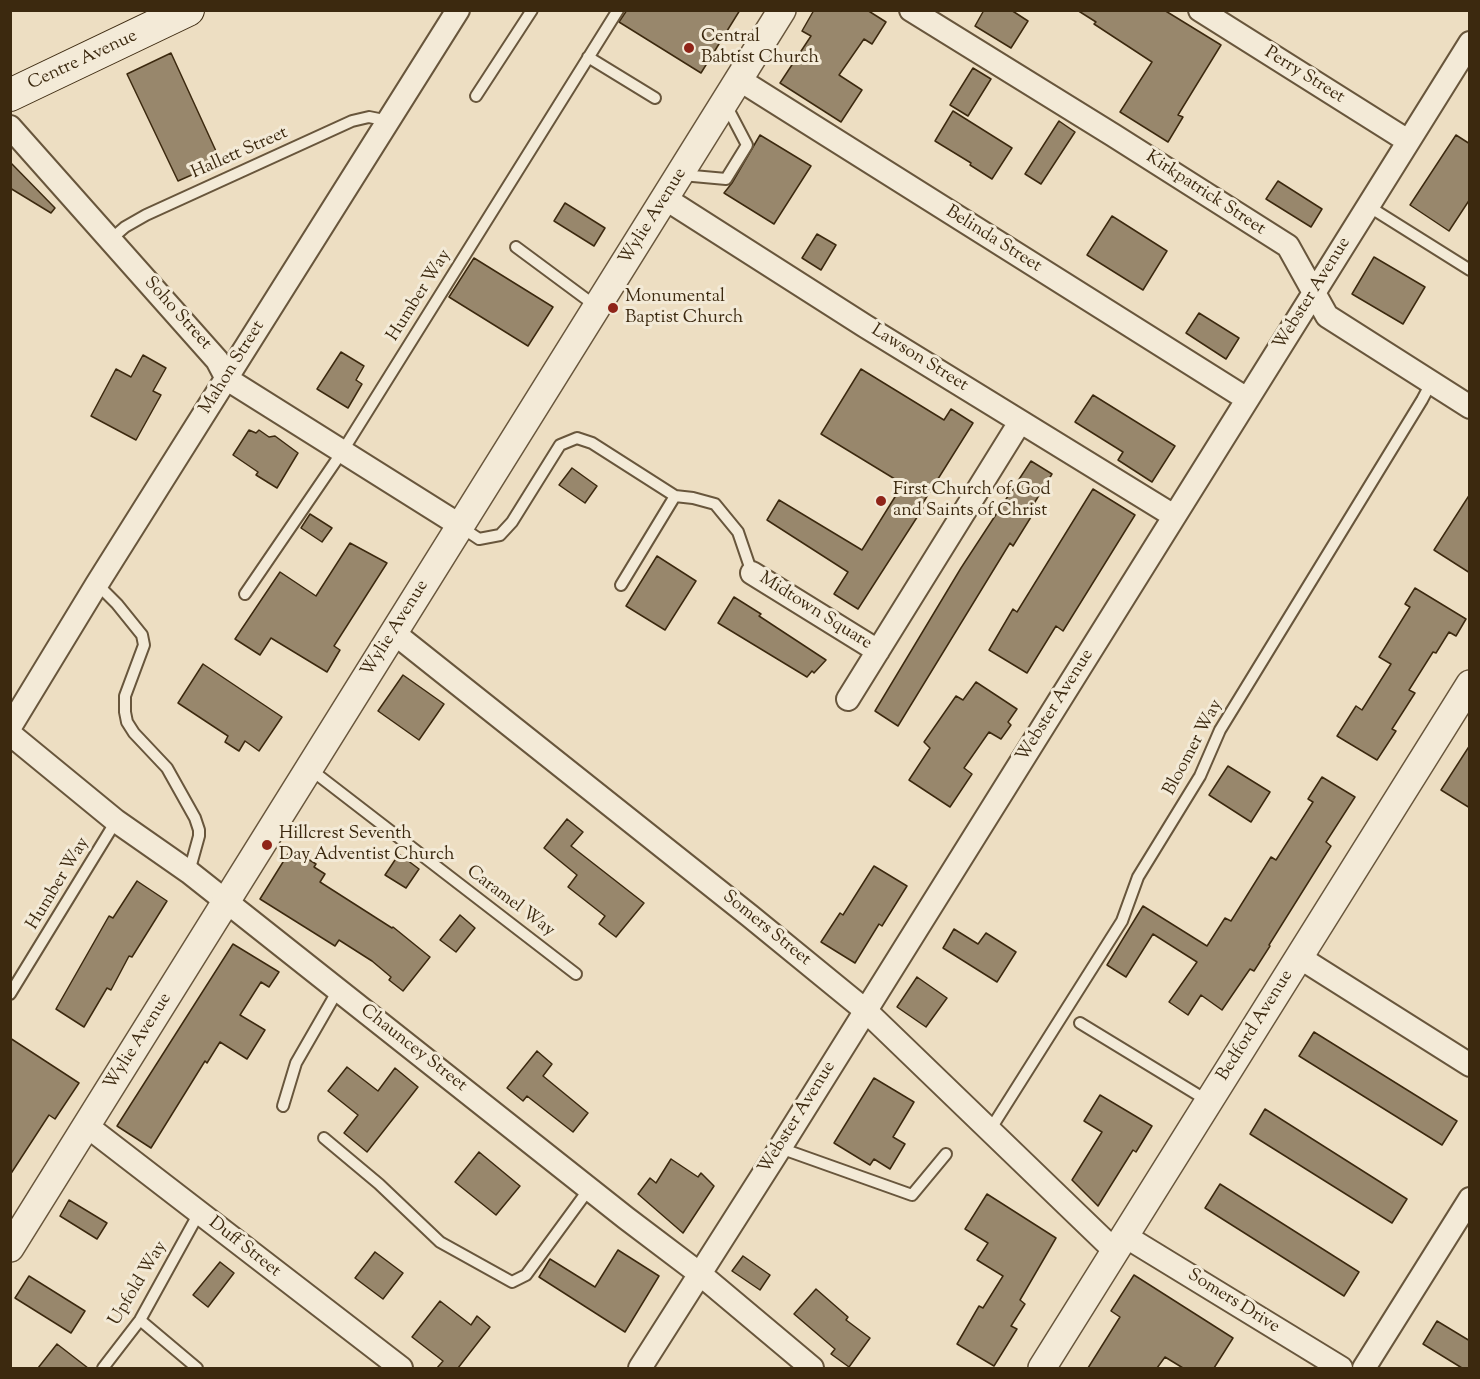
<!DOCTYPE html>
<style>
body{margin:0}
#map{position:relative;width:1480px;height:1379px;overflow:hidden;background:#eddec2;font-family:"Sorts Mill Goudy",serif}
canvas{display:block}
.frame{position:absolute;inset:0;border:12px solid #3c290f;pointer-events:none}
</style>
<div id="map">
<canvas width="1480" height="1379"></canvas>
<div class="frame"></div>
</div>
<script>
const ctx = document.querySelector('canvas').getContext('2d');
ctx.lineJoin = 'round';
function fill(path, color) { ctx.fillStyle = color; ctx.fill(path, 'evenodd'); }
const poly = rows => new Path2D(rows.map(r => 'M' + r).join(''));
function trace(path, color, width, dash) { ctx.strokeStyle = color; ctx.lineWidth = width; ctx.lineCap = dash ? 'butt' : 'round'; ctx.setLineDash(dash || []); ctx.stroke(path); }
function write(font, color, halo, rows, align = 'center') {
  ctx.font = font + ' "Sorts Mill Goudy",serif'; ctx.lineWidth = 6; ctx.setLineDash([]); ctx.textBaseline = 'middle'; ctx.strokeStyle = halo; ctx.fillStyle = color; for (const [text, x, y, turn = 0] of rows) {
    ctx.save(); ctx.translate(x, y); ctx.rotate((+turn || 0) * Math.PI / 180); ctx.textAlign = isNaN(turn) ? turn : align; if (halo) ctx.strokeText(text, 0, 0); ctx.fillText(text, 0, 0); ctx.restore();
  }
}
const building = poly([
 [627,10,740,10,701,73,619,22,627,10],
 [814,10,867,10,886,22,872,44,864,39,839,75,862,90,841,122,780,83,811,36,802,31,814,10],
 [984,10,1011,10,1028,21,1011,48,975,26,984,10],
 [1077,10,1164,10,1221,45,1178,115,1183,117,1168,142,1120,112,1152,62,1094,24,1096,22,1077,10],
 [171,53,221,162,178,181,127,74,171,53],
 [973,68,991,79,968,116,950,105,973,68],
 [953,111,1012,148,992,179,970,165,971,163,935,141,953,111],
 [1059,121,1075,132,1041,184,1025,174,1059,121],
 [760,135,811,166,774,224,724,193,732,183,760,135],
 [1456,135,1470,144,1470,199,1449,231,1410,205,1456,135],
 [10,162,55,208,51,213,10,188,10,162],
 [1278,181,1322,209,1311,227,1266,199,1278,181],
 [565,203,605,228,594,246,554,221,565,203],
 [1112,216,1167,251,1143,290,1087,255,1112,216],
 [817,234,836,245,821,270,802,258,817,234],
 [1374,257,1425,287,1403,324,1352,294,1374,257],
 [474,258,553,307,528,346,449,297,474,258],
 [1199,313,1239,338,1226,359,1186,333,1199,313],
 [341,352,364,366,356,380,362,384,348,408,317,389,341,352],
 [143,355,166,368,153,391,161,395,136,440,91,416,116,369,131,377,143,355],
 [861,369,944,420,951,409,973,423,921,506,923,508,858,609,834,594,848,572,767,520,779,500,862,550,903,484,821,434,861,369],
 [1093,395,1175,446,1152,482,1118,460,1123,452,1075,422,1093,395],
 [249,430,256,433,259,430,269,437,275,436,298,453,277,488,256,475,258,472,233,455,249,430],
 [1031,461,1052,474,1027,515,1031,517,1013,546,1010,543,898,726,875,711,961,568,1031,461],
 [572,468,597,486,585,503,559,485,572,468],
 [1093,489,1135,515,1063,631,1056,626,1027,673,989,650,1013,609,1017,612,1093,489],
 [1470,494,1470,573,1434,550,1470,494],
 [310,514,332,528,322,542,301,528,310,514],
 [350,543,387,563,334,646,340,650,327,672,271,638,260,655,235,639,280,572,316,596,350,543],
 [657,556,696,581,665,630,626,606,657,556],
 [1415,588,1466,619,1456,636,1449,632,1436,653,1433,652,1409,690,1415,693,1392,729,1396,731,1377,760,1337,736,1356,706,1362,710,1391,664,1379,657,1410,607,1405,604,1415,588],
 [734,597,761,614,759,616,826,660,814,673,812,671,807,677,718,623,734,597],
 [203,664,282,717,259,751,245,741,239,751,225,742,228,736,178,703,203,664],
 [403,675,444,704,419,740,378,711,403,675],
 [976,682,1017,709,1008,722,1011,725,1001,739,989,732,964,768,972,774,950,807,909,780,930,748,924,742,956,696,963,700,976,682],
 [1470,745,1470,808,1441,790,1470,745],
 [1228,766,1270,792,1251,822,1209,795,1228,766],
 [1322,777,1355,797,1326,842,1331,846,1269,945,1270,946,1254,971,1250,969,1222,1010,1201,995,1188,1015,1169,1002,1197,962,1153,934,1126,977,1107,965,1143,906,1207,946,1225,918,1231,921,1271,857,1276,860,1313,802,1308,799,1322,777],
 [567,819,583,832,571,846,644,903,616,937,599,924,605,916,568,887,577,875,544,848,567,819],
 [295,851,316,864,314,867,325,874,320,882,392,928,393,927,430,957,403,991,389,980,391,977,372,961,339,940,335,946,260,899,288,854,292,856,295,851],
 [399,854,419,869,406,888,385,875,399,854],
 [874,866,907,886,882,926,879,924,855,963,821,942,840,913,843,915,874,866],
 [137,881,167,901,132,957,129,956,111,990,107,988,84,1027,56,1009,109,916,113,918,137,881],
 [460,915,475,928,456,952,440,940,460,915],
 [954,929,978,944,986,933,1016,952,997,982,943,948,954,929],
 [233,944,279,972,269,987,261,982,240,1015,265,1030,247,1059,220,1042,207,1063,205,1061,151,1148,117,1126,233,944],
 [917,977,947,998,926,1027,897,1007,917,977],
 [1314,1032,1457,1121,1442,1145,1299,1056,1314,1032],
 [10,1038,79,1083,55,1119,49,1115,10,1175,10,1038],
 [537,1051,552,1064,543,1076,588,1113,573,1132,527,1096,523,1101,507,1088,537,1051],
 [347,1067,378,1091,395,1068,418,1087,367,1152,344,1133,358,1115,328,1091,347,1067],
 [874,1078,914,1102,893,1137,905,1144,890,1169,874,1159,870,1165,834,1143,874,1078],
 [1100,1095,1152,1126,1136,1152,1133,1150,1098,1206,1072,1180,1102,1132,1084,1121,1100,1095],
 [1265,1109,1407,1199,1392,1223,1250,1134,1265,1109],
 [479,1152,520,1186,496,1215,455,1182,479,1152],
 [671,1159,698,1177,701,1173,714,1186,683,1233,638,1194,650,1178,656,1183,671,1159],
 [1220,1184,1359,1272,1344,1296,1205,1208,1220,1184],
 [987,1194,1056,1238,1020,1300,1025,1304,1011,1326,1017,1329,994,1366,957,1344,979,1306,983,1308,1003,1276,977,1260,988,1243,965,1229,987,1194],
 [69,1200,107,1223,97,1239,60,1216,69,1200],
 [618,1250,659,1276,625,1332,539,1277,550,1259,595,1287,618,1250],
 [375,1252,403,1273,383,1299,355,1278,375,1252],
 [743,1256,770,1275,760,1290,732,1271,743,1256],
 [220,1262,234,1273,208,1307,193,1295,220,1262],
 [1134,1275,1233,1338,1214,1368,1183,1368,1165,1357,1157,1368,1088,1368,1120,1317,1111,1311,1134,1275],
 [29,1276,85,1311,71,1333,15,1298,29,1276],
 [816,1289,848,1317,846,1320,870,1338,849,1367,831,1354,835,1349,794,1314,816,1289],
 [440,1301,471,1325,477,1316,490,1327,458,1368,437,1368,443,1361,412,1337,440,1301],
 [1437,1321,1470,1341,1470,1368,1462,1368,1423,1344,1437,1321],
 [57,1344,88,1368,38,1368,57,1344]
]);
const service = poly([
 [588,57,655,98],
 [476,96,532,10],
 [682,175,726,179,747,145,725,103],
 [1368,206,1470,270],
 [110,240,125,227,146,215,352,121,369,117,389,121],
 [516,247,597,307],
 [461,527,479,539,500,535,512,522,560,445,577,438,592,443,675,496,693,498,715,504,738,532,752,573],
 [97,584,117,604,142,635,144,645,125,696,125,712,127,722,134,733,167,768,195,818,199,830,199,836,189,872],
 [621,585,675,496],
 [245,594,342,452,618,10],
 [310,769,576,974],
 [10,994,116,821],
 [1080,1023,1208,1101],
 [283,1106,296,1063,338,990],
 [990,1130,1122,921,1138,877,1200,776,1220,730,1422,400,1431,383],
 [324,1138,379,1184,440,1242,512,1282,526,1275,589,1189],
 [780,1148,912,1195,946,1154],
 [140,1320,197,1368],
 [103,1368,140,1320,199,1213]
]);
const minor = poly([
 [911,10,1113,135,1288,246,1327,316,1470,407],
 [1200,10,1408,141],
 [740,80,1247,399],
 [10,127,217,360,227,379,461,526],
 [666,199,865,326,1174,516],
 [752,573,878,651],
 [394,633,750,916,865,1010,1115,1251],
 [848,699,1020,422],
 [10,727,97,584,458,10],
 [10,734,116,821,189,872,626,1218,700,1274,812,1368],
 [1299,957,1470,1065],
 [87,1126,401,1368],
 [1125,1236,1341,1368],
 [640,1368,780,1148,1470,43],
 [1364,1368,1470,1199]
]);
const tertiary = poly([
 [10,1248,782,10],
 [1042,1368,1470,684]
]);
const secondary = poly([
 [10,95,188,10]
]);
const markers = [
 [689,48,6,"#8f2418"],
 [613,308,6,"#8f2418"],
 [881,501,6,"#8f2418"],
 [267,845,6,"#8f2418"]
];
const poiNames = [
 ["Central",701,38],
 ["Babtist Church",701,59],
 ["Monumental",625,298],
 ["Baptist Church",625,319],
 ["First Church of God",893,491],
 ["and Saints of Christ",893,512],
 ["Hillcrest Seventh",279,835],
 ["Day Adventist Church",279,856]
];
const streetNames = [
 ["Centre Avenue",83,61,-25],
 ["Perry Street",1304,76,32],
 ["Hallett Street",240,154,-24],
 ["Kirkpatrick Street",1205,194,33],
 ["Wylie Avenue",654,217,-58],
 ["Belinda Street",993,240,32],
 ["Webster Avenue",1313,294,-58],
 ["Humber Way",420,296,-58],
 ["Soho Street",177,314,48],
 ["Lawson Street",919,359,32],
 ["Mahon Street",233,368,-58],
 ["Midtown Square",815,612,32],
 ["Wylie Avenue",396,629,-58],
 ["Webster Avenue",1056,706,-58],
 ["Bloomer Way",1194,748,-62],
 ["Humber Way",59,884,-59],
 ["Caramel Way",510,902,37],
 ["Somers Street",766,929,39],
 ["Bedford Avenue",1256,1026,-58],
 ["Wylie Avenue",139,1042,-58],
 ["Chauncey Street",413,1049,38],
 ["Webster Avenue",798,1118,-58],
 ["Duff Street",244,1248,38],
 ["Upfold Way",139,1284,-59],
 ["Somers Drive",1233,1302,32]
];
fill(building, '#98876c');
trace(building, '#3c290f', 1.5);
trace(service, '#68563c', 14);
trace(minor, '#68563c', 26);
trace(tertiary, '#68563c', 30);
trace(secondary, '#3c290f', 34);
trace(service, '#f3ead7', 10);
trace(minor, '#f3ead7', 22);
trace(tertiary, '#f3ead7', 27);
trace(secondary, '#f3ead7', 32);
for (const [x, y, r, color] of markers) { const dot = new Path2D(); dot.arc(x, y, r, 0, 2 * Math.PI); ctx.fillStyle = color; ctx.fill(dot); trace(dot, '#f3ead7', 2); }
write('18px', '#3c290f', '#f3ead7', poiNames, 'left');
write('18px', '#3c290f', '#f3ead7', streetNames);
</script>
